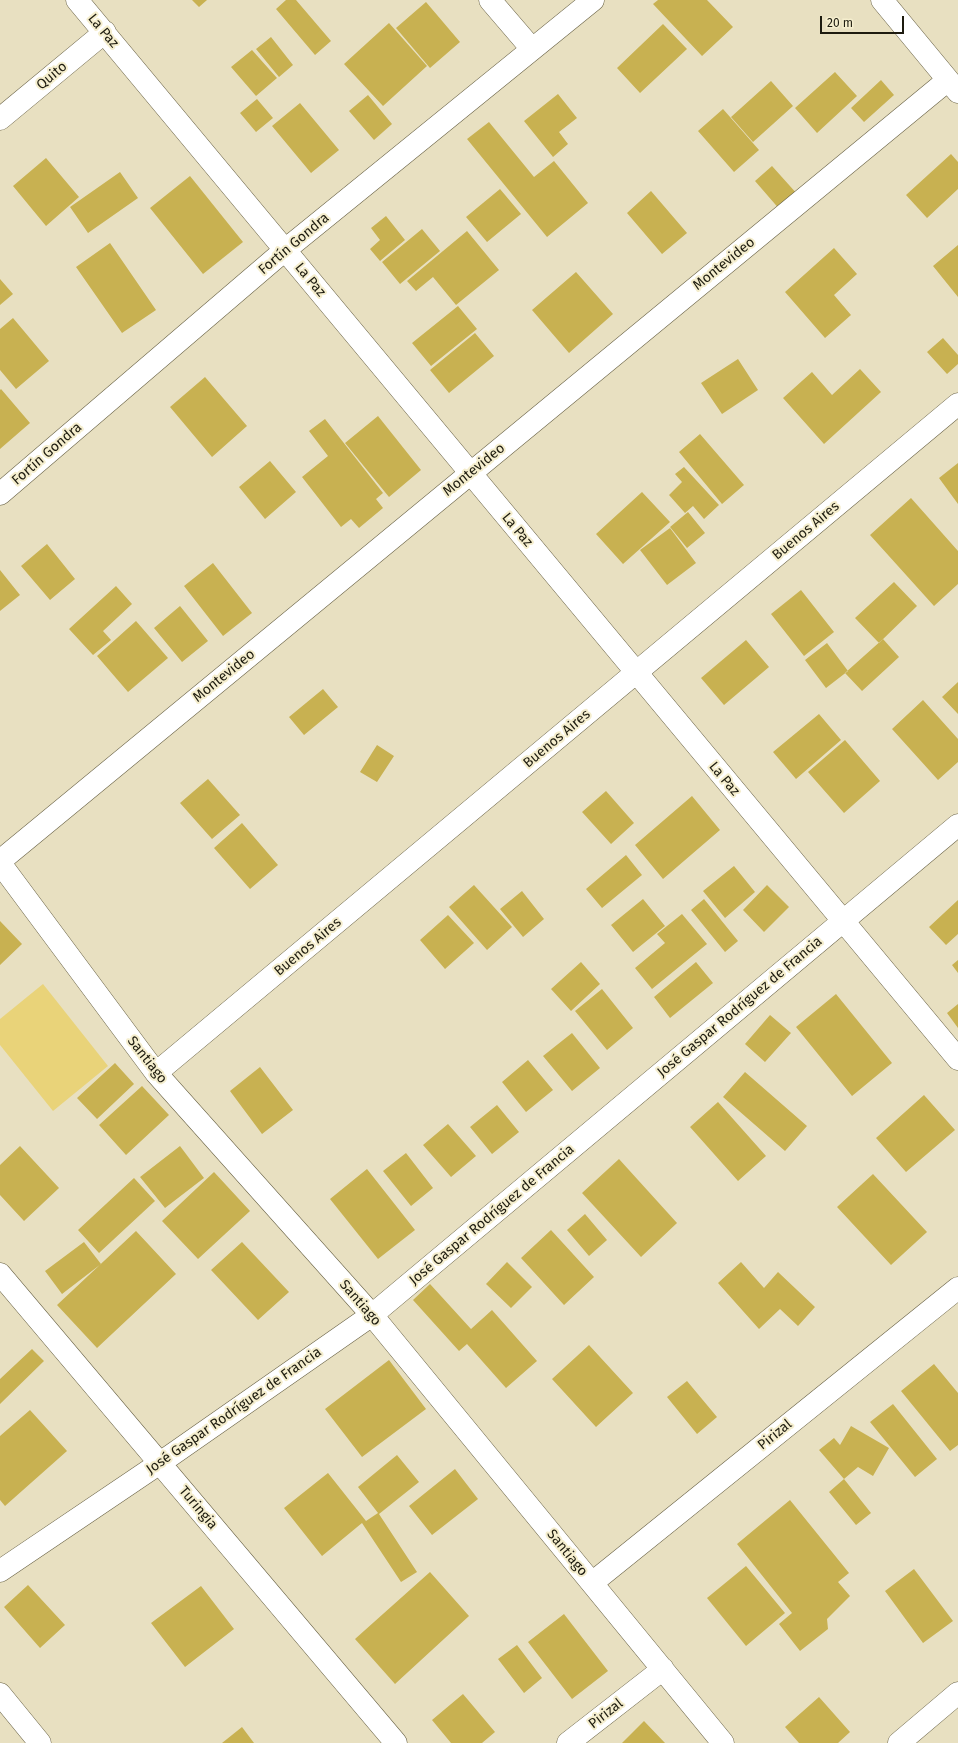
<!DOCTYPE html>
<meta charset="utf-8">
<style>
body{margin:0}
#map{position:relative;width:958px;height:1743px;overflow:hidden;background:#e8e0c1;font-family:"Fira Sans",sans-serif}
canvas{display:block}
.scale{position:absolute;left:820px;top:16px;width:84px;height:18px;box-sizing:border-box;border:2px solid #1d1b0f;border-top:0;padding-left:5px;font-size:12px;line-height:14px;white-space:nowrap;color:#1d1b0f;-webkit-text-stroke:3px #f5eece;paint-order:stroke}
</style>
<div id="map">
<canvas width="958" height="1743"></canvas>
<div class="scale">20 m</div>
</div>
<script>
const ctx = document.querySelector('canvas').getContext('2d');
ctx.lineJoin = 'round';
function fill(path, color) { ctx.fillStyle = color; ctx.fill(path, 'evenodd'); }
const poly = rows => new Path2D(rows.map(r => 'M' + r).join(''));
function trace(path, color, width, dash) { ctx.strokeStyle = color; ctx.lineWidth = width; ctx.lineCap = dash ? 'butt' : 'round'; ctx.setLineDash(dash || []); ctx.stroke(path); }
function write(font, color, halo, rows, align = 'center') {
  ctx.font = font + ' "Fira Sans",sans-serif'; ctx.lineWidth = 4; ctx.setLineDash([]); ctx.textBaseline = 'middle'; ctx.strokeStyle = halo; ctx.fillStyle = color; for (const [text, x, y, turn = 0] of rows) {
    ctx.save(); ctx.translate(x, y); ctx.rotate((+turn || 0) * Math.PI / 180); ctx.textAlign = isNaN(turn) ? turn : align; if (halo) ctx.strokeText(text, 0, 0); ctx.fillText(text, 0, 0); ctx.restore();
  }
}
const green = poly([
 [43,984,108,1066,53,1111,0,1045,0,1019]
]);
const building = poly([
 [192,0,207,0,199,7],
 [286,0,296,0,331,41,315,55,276,9],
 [658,0,707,0,733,27,702,56,653,4],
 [426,2,460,42,430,68,396,28],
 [389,23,427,66,383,106,344,64],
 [663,24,687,49,640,93,617,68],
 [271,37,293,65,279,77,256,49],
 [252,50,277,78,256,96,231,67],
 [835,72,857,96,817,133,795,108],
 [881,80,894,95,864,122,851,108],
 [771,81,793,106,753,142,731,117],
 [558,94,577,118,559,132,568,144,553,157,524,121],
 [368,95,392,124,374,140,349,111],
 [257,99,273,118,256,132,240,113],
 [300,103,339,150,311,173,272,126],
 [723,109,759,150,734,172,698,131],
 [489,122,534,177,554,161,588,203,547,237,467,139],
 [951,154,958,162,958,189,927,218,906,195],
 [46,158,79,197,46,226,13,186],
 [772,166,798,195,781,211,755,181],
 [120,172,138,198,88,233,70,207],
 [190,176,243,242,203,274,150,208],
 [500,189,521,214,487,242,466,217],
 [651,191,687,233,662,254,627,213],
 [386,216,405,240,380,261,370,249,380,240,371,228],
 [422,229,440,251,400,284,382,262],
 [467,231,499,270,456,305,433,277,416,291,407,281],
 [110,243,156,310,122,333,76,267],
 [958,245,958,297,933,266],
 [834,248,857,274,834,295,851,315,825,338,785,292],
 [576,272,613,314,569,353,532,310],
 [0,279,13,294,0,305],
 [458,306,477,329,431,366,412,343],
 [13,318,49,361,16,389,0,370,0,329],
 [475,333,494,356,449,393,430,370],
 [943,338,958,355,958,364,947,374,927,352],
 [738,359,758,390,722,414,701,383],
 [860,369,881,392,824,444,783,398,812,372,832,395],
 [205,377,247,426,212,457,170,407],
 [1,389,30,423,0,449,0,390],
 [378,416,421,470,389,497,345,443],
 [325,419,383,493,376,499,383,508,359,528,351,519,341,527,302,477,328,456,309,431],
 [700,434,744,485,722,504,679,452],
 [270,461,296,492,265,519,239,487],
 [958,463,958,504,939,478],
 [684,467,719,505,704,519,693,506,685,513,669,495,682,482,675,474],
 [642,492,670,522,623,564,596,534],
 [911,498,958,551,958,584,934,606,870,535],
 [688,512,705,533,687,548,670,527],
 [670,528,696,563,667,585,640,550],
 [47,544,75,579,50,600,21,566],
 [213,563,252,613,223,636,184,586],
 [0,570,20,595,0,611],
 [894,582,917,606,879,643,855,618],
 [116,586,132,604,103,631,111,640,93,655,69,629],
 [801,590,834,632,804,656,771,614],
 [180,606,208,641,182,662,154,628],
 [136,621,168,658,128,692,97,656],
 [883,639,899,657,862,691,845,673],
 [746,640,769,667,724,705,701,678],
 [827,643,848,671,826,688,805,660],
 [958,682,958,714,942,697],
 [323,689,338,707,304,735,289,717],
 [923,700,958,739,958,762,938,780,892,729],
 [819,714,841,740,796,779,773,752],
 [845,740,880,781,844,813,808,772],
 [377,745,394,756,377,782,360,772],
 [208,779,240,815,212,839,180,803],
 [606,791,634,823,611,844,582,812],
 [692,796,720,830,663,879,635,845],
 [242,823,278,865,250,889,214,848],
 [626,855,642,875,602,908,586,889],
 [734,866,755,892,725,918,703,891],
 [474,885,512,927,487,950,449,907],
 [767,885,789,907,764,932,743,910],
 [522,891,544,919,523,937,500,909],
 [643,899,665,926,633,952,611,925],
 [704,899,738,941,725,952,691,910],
 [958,900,958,934,946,945,929,927],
 [682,914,707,944,652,989,635,968,665,943,657,934],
 [448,915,474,943,445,969,420,940],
 [0,921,22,944,0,965],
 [958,960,958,973,952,965],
 [581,962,600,984,571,1011,551,989],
 [696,962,713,983,670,1018,654,997],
 [602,989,633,1028,607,1050,575,1011],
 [836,994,892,1063,852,1096,796,1027],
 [958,1004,958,1028,947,1013],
 [770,1015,791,1033,765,1062,745,1044],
 [572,1033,600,1068,572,1091,543,1056],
 [528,1060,553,1090,526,1112,502,1082],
 [115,1063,134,1084,97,1119,77,1098],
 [260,1067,293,1110,262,1134,230,1091],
 [745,1072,807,1126,785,1151,723,1097],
 [142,1086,169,1115,126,1155,99,1125],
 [924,1095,955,1130,906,1172,876,1138],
 [718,1102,766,1156,738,1181,690,1127],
 [497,1105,519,1132,492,1154,470,1127],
 [448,1124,476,1156,451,1177,423,1145],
 [20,1146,59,1188,24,1221,0,1195,0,1165],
 [180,1146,204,1178,165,1208,140,1177],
 [406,1153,433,1188,411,1206,383,1171],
 [619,1159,677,1223,641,1257,582,1193],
 [367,1169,415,1230,378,1259,330,1199],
 [214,1172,250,1211,198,1259,162,1221],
 [873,1174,927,1232,891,1265,837,1207],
 [134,1178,155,1201,99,1253,78,1230],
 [585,1214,607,1240,589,1256,567,1230],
 [551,1230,594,1277,564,1305,521,1258],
 [136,1231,176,1274,97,1348,57,1305],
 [84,1242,101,1264,62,1294,45,1271],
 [242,1242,289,1292,258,1320,211,1270],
 [507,1262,532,1287,511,1308,486,1284],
 [741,1262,764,1288,778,1272,815,1307,798,1326,780,1309,759,1329,718,1283],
 [430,1284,471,1329,492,1310,537,1361,506,1388,467,1344,459,1351,413,1300],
 [589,1345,633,1393,596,1427,552,1379],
 [32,1349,44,1361,0,1404,0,1379],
 [389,1360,426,1409,362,1457,325,1409],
 [934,1364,958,1393,958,1445,950,1451,901,1391],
 [687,1381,717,1417,697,1434,667,1397],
 [893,1404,937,1459,915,1477,870,1422],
 [30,1410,67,1451,5,1506,0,1500,0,1436],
 [851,1426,889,1448,873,1476,858,1467,844,1479,819,1450,834,1438,840,1445],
 [397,1455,419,1482,379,1514,417,1572,401,1582,362,1523,322,1556,284,1508,328,1473,366,1521,378,1513,358,1487],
 [455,1469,478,1499,432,1535,409,1506],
 [844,1479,871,1513,856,1525,829,1492],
 [790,1500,849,1573,838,1582,850,1596,827,1619,828,1629,800,1651,779,1624,792,1613,737,1544],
 [746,1566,785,1613,746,1646,707,1598],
 [914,1569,953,1621,923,1643,885,1591],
 [430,1572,469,1616,395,1684,355,1639],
 [28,1585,65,1625,40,1648,4,1607],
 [201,1586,234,1629,185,1667,151,1623],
 [564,1614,608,1671,572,1699,528,1642],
 [517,1645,542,1678,524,1693,498,1659],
 [463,1694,495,1732,482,1743,451,1743,432,1720],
 [819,1697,850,1732,838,1743,799,1743,785,1727],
 [644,1721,665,1743,622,1743],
 [242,1727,254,1743,222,1743]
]);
const minor = poly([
 [77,0,958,1059],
 [490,0,532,49],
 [882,0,958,92],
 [0,119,105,32],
 [0,494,285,250,593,0],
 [0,861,948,80],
 [0,863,156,1073,372,1315,723,1743],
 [156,1073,958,404],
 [0,1274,396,1743],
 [0,1571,160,1463,372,1315,958,825],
 [592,1583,958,1288],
 [0,1694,40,1743],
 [568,1743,663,1669],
 [899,1743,958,1693]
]);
const streetNames = [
 ["La Paz",103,31,50],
 ["Quito",52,76,-40],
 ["Fortín Gondra",294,244,-40],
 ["Montevideo",724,264,-39],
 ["La Paz",310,280,50],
 ["Fortín Gondra",47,454,-41],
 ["Montevideo",474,470,-39],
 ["La Paz",517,530,50],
 ["Buenos Aires",806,531,-40],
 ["Montevideo",224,676,-39],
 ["Buenos Aires",557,739,-40],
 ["La Paz",724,779,50],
 ["Buenos Aires",308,947,-40],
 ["José Gaspar Rodríguez de Francia",740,1007,-40],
 ["Santiago",147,1060,52],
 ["José Gaspar Rodríguez de Francia",492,1215,-40],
 ["Santiago",360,1303,49],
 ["José Gaspar Rodríguez de Francia",234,1411,-35],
 ["Pirizal",775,1435,-39],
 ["Turingia",198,1508,50],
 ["Santiago",567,1553,51],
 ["Pirizal",606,1714,-38]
];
fill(green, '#e9d379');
fill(building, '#c8b151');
trace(minor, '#696246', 23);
trace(minor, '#fff', 22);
write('14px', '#1d1b0f', '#f5eece', streetNames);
</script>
